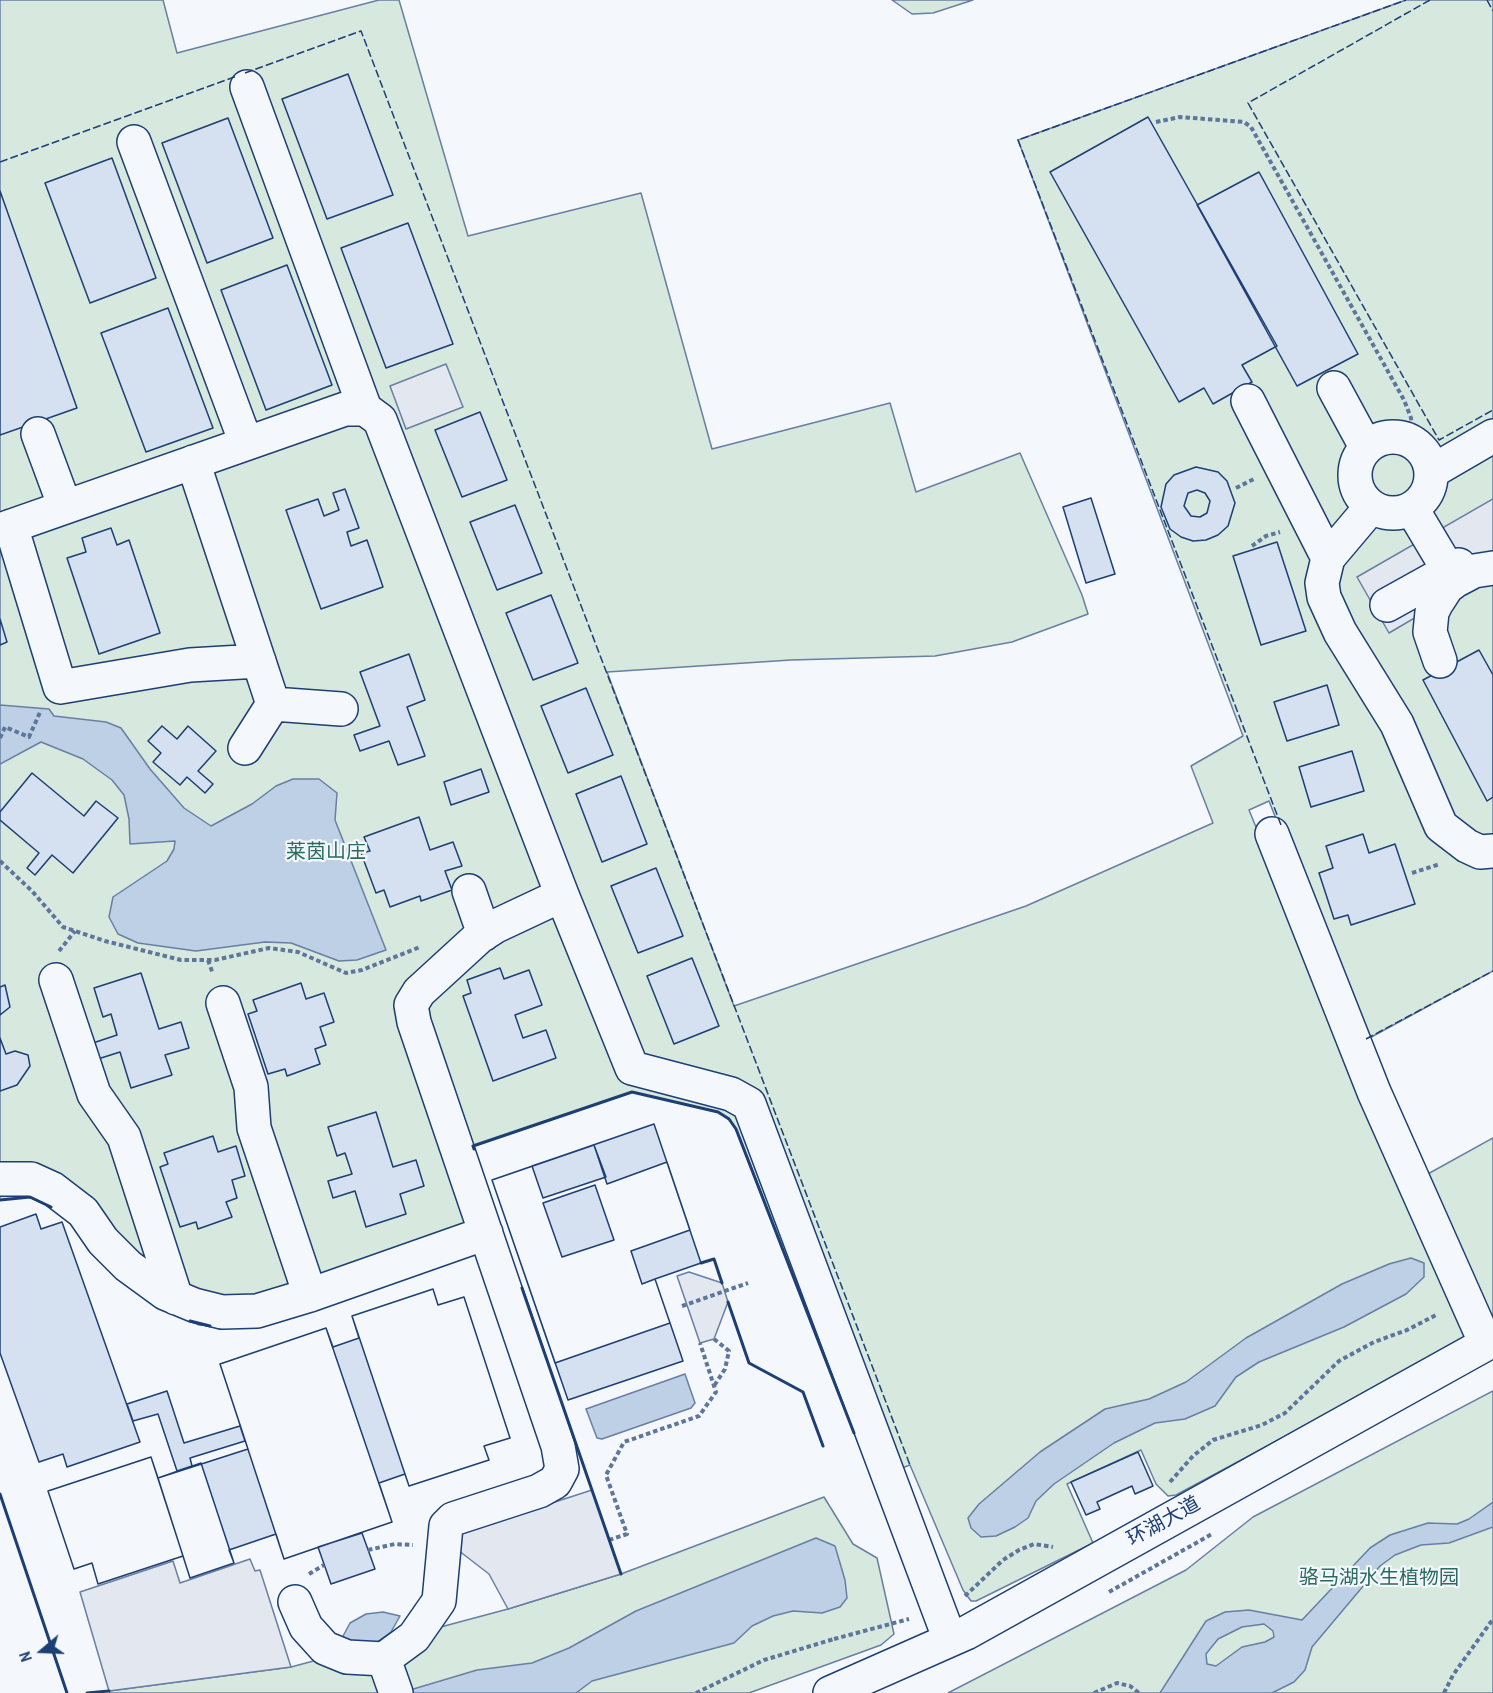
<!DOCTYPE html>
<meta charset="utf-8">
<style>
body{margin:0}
#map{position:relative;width:1493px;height:1693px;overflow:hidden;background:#f4f7fb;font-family:"Archivo Narrow",sans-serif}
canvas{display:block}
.north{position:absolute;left:12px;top:1621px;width:60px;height:60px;-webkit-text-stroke:4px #f4f7fb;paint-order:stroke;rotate:251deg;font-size:16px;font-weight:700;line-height:24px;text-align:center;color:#1d3f73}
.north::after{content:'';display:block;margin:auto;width:21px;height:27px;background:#1d3f73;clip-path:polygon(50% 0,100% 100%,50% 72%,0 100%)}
</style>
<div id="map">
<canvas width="1493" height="1693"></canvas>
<div class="north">N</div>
</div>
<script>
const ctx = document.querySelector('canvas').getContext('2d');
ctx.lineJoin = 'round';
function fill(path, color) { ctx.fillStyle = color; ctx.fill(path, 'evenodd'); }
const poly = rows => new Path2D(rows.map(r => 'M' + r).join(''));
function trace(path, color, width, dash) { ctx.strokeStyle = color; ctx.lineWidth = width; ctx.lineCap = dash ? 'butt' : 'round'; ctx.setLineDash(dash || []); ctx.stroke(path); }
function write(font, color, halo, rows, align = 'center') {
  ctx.font = font + ' "Archivo Narrow","Noto Sans SC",sans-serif'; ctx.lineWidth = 4.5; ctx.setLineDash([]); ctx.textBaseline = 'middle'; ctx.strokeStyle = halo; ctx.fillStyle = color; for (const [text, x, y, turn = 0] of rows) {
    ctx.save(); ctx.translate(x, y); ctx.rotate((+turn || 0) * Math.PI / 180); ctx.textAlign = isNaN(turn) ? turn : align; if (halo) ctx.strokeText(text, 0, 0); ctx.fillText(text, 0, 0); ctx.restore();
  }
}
const green = poly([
 [0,0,163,0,177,53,379,0,399,0,468,236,641,193,712,449,890,403,916,492,1020,453,1082,595,1088,614,1012,642,935,656,791,660,607,672,734,1006,1026,906,1213,823,1191,766,1243,736,1018,140,1406,0,1493,0,1493,971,1364,1041,1269,801,1249,810,1380,1130,1469,1334,1459,1343,1176,1495,1168,1496,1156,1484,1141,1450,1067,1484,1093,1543,976,1601,971,1601,963,1590,910,1465,872,1479,736,1129,729,1119,718,1112,632,1092,473,1146,504,1239,231,1327,199,1325,160,1308,57,1209,30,1197,0,1200,0,0],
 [892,0,973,0,933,13,912,14,892,0],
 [1493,1138,1493,1319,1488,1316,1426,1175,1493,1138],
 [1493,1391,1493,1693,948,1693,1186,1570,1253,1517,1493,1391],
 [824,1497,853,1544,877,1558,894,1634,881,1645,749,1693,110,1693,109,1691,291,1667,508,1609,621,1574,824,1497]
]);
const parking = poly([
 [446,364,463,407,406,429,390,386,446,364],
 [1493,499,1493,572,1389,633,1357,577,1493,499],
 [689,1272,722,1283,728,1302,714,1339,700,1343,677,1276,689,1272],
 [592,1490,621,1574,508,1609,489,1574,454,1547,459,1533,592,1490],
 [250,1559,255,1571,260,1570,291,1667,109,1691,80,1592,173,1561,180,1583,250,1559]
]);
const water = poly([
 [0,705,49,709,54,716,106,722,121,728,150,769,184,808,211,826,252,804,276,786,293,779,319,779,337,793,335,820,386,950,357,960,339,961,291,943,265,942,196,951,138,943,118,934,109,917,113,897,167,861,174,849,175,841,130,844,129,819,124,795,112,780,83,759,41,742,0,764,0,705],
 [1411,1258,1424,1263,1424,1277,1406,1294,1344,1327,1259,1362,1236,1377,1215,1406,1185,1419,1155,1423,1114,1443,1054,1484,1036,1501,1028,1518,1015,1527,996,1536,981,1537,971,1528,968,1518,979,1504,1040,1452,1105,1409,1149,1399,1186,1382,1246,1338,1342,1284,1389,1264,1411,1258],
 [685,1374,695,1403,691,1408,602,1439,597,1438,586,1409,685,1374],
 [1493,1502,1493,1527,1449,1543,1421,1545,1395,1555,1380,1566,1312,1647,1305,1670,1294,1682,1272,1693,1160,1693,1206,1621,1225,1612,1249,1610,1302,1620,1370,1548,1390,1535,1428,1523,1457,1524,1469,1519,1493,1502],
 [1264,1624,1273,1631,1274,1637,1265,1642,1242,1647,1216,1666,1207,1664,1206,1654,1218,1639,1242,1627,1264,1624],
 [816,1538,835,1546,845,1580,847,1598,840,1607,822,1613,793,1611,773,1616,752,1626,734,1643,592,1681,576,1693,400,1693,477,1670,532,1663,569,1648,636,1611,816,1538],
 [383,1612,400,1616,391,1632,377,1642,357,1644,342,1638,350,1623,366,1614,383,1612]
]);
const building = poly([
 [348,74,393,195,327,219,282,99,348,74],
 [1148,117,1277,346,1242,365,1252,382,1213,404,1204,388,1179,402,1050,172,1148,117],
 [228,118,273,238,207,263,162,143,228,118],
 [112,158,156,278,90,303,45,183,112,158],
 [1259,172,1358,354,1297,386,1197,205,1259,172],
 [0,191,77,408,0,435,0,191],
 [408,223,453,344,386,368,341,248,408,223],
 [287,265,332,385,266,410,221,290,287,265],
 [168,308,213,428,146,452,101,333,168,308],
 [480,412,507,480,462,497,435,430,480,412],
 [1196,467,1218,472,1227,481,1235,503,1228,526,1218,535,1206,540,1193,541,1181,537,1170,529,1161,507,1166,484,1174,475,1196,467],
 [1197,490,1205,493,1210,501,1207,513,1200,517,1191,516,1184,506,1188,493,1197,490],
 [345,489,359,528,347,532,351,546,367,540,383,587,321,609,286,510,318,499,324,516,339,510,333,493,345,489],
 [1091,498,1115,574,1086,583,1063,507,1091,498],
 [515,505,542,573,497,590,470,522,515,505],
 [111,528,117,545,129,540,160,633,99,654,67,558,86,552,82,538,111,528],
 [1277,542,1306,631,1261,645,1233,556,1277,542],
 [551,595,578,663,533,680,506,613,551,595],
 [0,619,7,642,0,645,0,619],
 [1479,650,1493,675,1493,797,1487,801,1423,680,1479,650],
 [409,654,425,700,407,707,425,756,398,765,389,741,360,751,354,735,380,726,360,672,409,654],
 [1327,685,1339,725,1287,741,1274,702,1327,685],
 [586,688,613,755,568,773,541,706,586,688],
 [162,726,177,739,188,726,216,751,198,771,213,784,205,793,187,777,180,785,153,762,161,753,148,741,162,726],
 [1352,751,1364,791,1311,807,1299,767,1352,751],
 [481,769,489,792,451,805,444,782,481,769],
 [32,773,84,816,96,801,118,818,73,873,52,855,35,875,27,868,39,853,0,820,0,812,32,773],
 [621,776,647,844,602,862,576,794,621,776],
 [419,817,430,850,453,842,462,866,445,871,452,890,421,901,420,896,390,907,384,890,376,893,361,853,370,851,364,837,419,817],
 [1363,834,1369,853,1395,844,1415,904,1351,925,1348,915,1334,919,1319,873,1333,868,1326,846,1363,834],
 [656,868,683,936,638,953,611,886,656,868],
 [692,958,719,1026,674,1044,647,976,692,958],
 [500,968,504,979,529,970,542,1005,515,1015,523,1038,546,1030,556,1058,493,1081,463,996,471,993,467,980,500,968],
 [141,973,159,1029,181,1022,189,1048,165,1055,172,1075,131,1088,120,1052,98,1059,93,1043,117,1035,111,1014,103,1017,94,988,141,973],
 [301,983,306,999,324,993,334,1022,320,1027,326,1045,315,1049,320,1064,287,1076,285,1069,268,1074,248,1014,257,1011,253,1000,301,983],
 [5,985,10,1007,0,1015,0,987,5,985],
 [0,1038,6,1054,15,1051,28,1055,30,1066,17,1085,0,1091,0,1038],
 [376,1112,393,1167,416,1160,424,1186,400,1194,406,1214,366,1227,355,1191,333,1198,328,1181,352,1174,345,1153,337,1156,328,1127,376,1112],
 [654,1124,701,1263,655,1279,683,1361,568,1400,492,1180,654,1124],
 [213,1136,218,1152,236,1146,245,1176,232,1180,237,1198,226,1202,232,1217,198,1229,196,1222,180,1227,160,1167,168,1164,164,1153,213,1136],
 [594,1145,607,1184,667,1162,690,1230,631,1251,642,1284,655,1279,670,1323,555,1363,492,1180,594,1145],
 [594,1145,606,1177,543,1198,532,1166,594,1145],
 [595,1185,614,1240,562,1257,543,1203,595,1185],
 [36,1214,41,1229,62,1222,140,1442,67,1467,63,1454,39,1462,0,1353,0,1227,36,1214],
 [433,1289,438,1305,464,1297,510,1438,484,1446,489,1460,409,1486,405,1474,379,1483,392,1522,284,1559,276,1534,229,1550,234,1563,190,1578,183,1556,98,1584,92,1563,74,1569,48,1491,151,1457,158,1478,248,1449,220,1364,326,1328,333,1347,359,1338,352,1316,433,1289],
 [433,1289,438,1305,464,1297,510,1438,484,1446,489,1460,409,1486,352,1316,433,1289],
 [326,1328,392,1522,284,1559,220,1364,326,1328],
 [167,1391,184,1443,240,1426,245,1441,190,1458,192,1466,177,1471,158,1414,133,1421,127,1404,167,1391],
 [1138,1452,1153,1486,1135,1494,1132,1486,1097,1502,1100,1509,1086,1515,1071,1482,1138,1452],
 [151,1457,183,1556,98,1584,92,1563,74,1569,48,1491,151,1457],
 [201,1463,234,1563,190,1578,158,1478,201,1463],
 [362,1533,375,1569,331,1584,318,1547,362,1533]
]);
const path = poly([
 [1156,122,1180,117,1244,122,1251,127,1404,400,1411,418,1412,442],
 [1236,488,1254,479],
 [1252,546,1266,536,1280,532],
 [0,738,5,727,29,737,41,710],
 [0,861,32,891,63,927,105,941,181,960,215,960,269,948,298,952,346,973,362,970,420,947],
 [1412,873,1440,864],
 [59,951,75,931],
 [208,960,213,974],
 [682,1306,748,1283],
 [714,1339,729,1351,725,1369,714,1386],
 [1170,1482,1193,1456,1213,1440,1262,1425,1285,1413,1339,1361,1374,1342,1407,1330,1438,1314],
 [609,1540,627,1534,606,1475,624,1442,699,1416,716,1392,700,1343],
 [368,1550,395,1544,413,1545],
 [309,1574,324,1565],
 [1109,1592,1212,1534],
 [965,1596,1003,1560,1019,1550,1034,1544,1053,1547],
 [834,1639,909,1619],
 [696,1693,764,1660,834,1639],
 [1094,1693,1117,1683,1130,1686,1139,1693],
 [1444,1693,1453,1675,1493,1619]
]);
const minor = poly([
 [247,87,365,409],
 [134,142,246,443],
 [1334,388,1366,447],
 [1248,401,1328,558],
 [38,434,65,507],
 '1355 475a38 38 0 1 1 76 0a38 38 0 1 1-76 0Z',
 [193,462,273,704,245,748],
 [1431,472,1493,436],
 [1371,507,1328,558,1322,583,1324,597,1340,632,1397,724,1441,826,1467,846,1480,852,1493,851],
 [1412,509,1455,581],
 [11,526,60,687,190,665,259,661],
 [0,530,345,409,365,409,380,420,562,895,632,1068,731,1094,749,1104,950,1640],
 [1387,605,1459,565],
 [1440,661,1430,632,1432,612,1436,604,1447,587,1455,581,1474,571,1493,568],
 [273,704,341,709],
 [1272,834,1374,1092,1486,1344],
 [469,891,484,934],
 [56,980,94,1094,124,1137,176,1298],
 [223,1003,251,1087,254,1128,310,1295],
 [0,1179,31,1179,53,1189,83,1212,103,1241,128,1266,165,1293,194,1305,222,1312,257,1311,310,1295,486,1233],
 [295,1602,306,1627,325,1648,347,1657,384,1659],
 [396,1693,384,1659,414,1637,439,1601,446,1526,453,1519,539,1491,555,1482,562,1469,558,1446,414,1022,411,1005,419,992,479,937,496,926,562,895],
 [830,1693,966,1633,1493,1340]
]);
const fence = poly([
 [1430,0,1248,103,1439,440,1493,410],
 [1487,0,1493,11],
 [245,73,361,31,910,1465],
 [0,162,237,76],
 [1281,825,1018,140,1406,0],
 [1366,1039,1493,971]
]);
const wall = poly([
 [474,1149,473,1146,632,1092,718,1112,729,1119,736,1129,854,1433],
 [0,1200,30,1197,51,1207],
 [701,1263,714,1259,722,1283],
 [522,1288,621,1574],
 [728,1302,749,1363,803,1392,823,1446],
 [190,1321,210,1326],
 [0,1494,67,1693],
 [87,1693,109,1691]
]);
const parkNames = [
 ["莱茵山庄",326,853],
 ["骆马湖水生植物园",1379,1579]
];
const streetNames = [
 ["环湖大道",1164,1522,-29]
];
fill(green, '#d7e8df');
trace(green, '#687fa3', 1.5);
fill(parking, '#e3e8f0');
trace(parking, '#687fa3', 1.5);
fill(water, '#bed0e5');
trace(water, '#687fa3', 1.5);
fill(building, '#d5e0f0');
trace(building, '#1d3f73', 1.5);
trace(minor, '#1d3f73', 36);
trace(path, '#5e769c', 4, [4.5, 3]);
trace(minor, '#f4f7fb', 33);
trace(fence, '#1d3f73', 1.5, [8, 3]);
trace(wall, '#1d3f73', 3);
write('20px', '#2c6c60', '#f4f7fb', parkNames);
write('20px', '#1d3f73', '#f4f7fb', streetNames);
</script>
